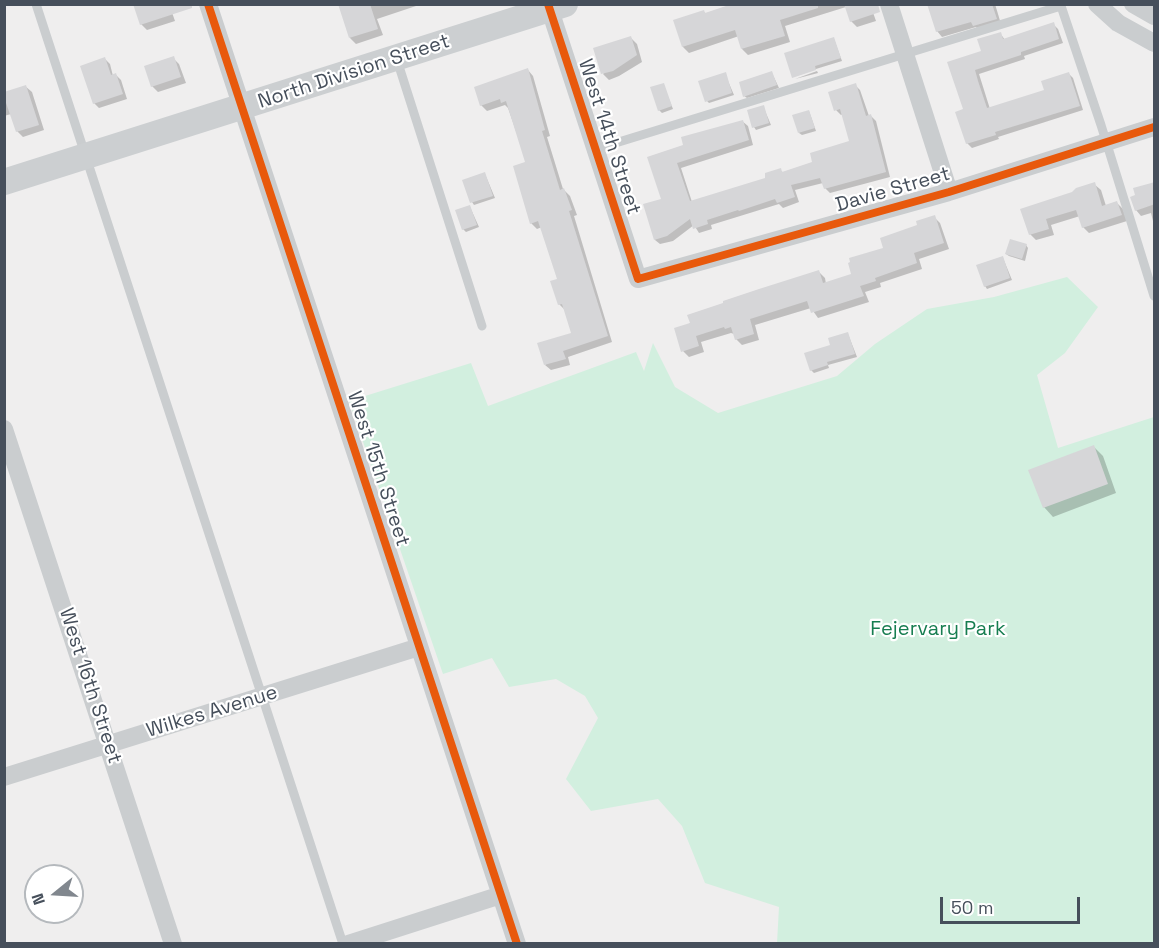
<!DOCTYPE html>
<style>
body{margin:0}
#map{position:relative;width:1159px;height:948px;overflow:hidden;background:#efeeee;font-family:"Space Grotesk",sans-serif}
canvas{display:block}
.frame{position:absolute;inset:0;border:6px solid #464f5b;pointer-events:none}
.north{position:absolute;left:24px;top:864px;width:60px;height:60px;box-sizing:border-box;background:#fff;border:2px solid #b5b9bd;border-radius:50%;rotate:252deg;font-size:16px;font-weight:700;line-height:24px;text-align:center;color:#464f5b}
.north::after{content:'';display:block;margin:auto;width:21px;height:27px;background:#81878e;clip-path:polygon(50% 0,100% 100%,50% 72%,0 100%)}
.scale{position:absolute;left:940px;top:897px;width:140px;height:27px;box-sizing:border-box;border:3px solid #464f5b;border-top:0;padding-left:8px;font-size:18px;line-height:21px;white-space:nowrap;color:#464f5b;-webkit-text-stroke:4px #fff;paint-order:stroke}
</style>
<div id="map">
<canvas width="1159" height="948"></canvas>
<div class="frame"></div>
<div class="north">N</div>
<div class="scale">50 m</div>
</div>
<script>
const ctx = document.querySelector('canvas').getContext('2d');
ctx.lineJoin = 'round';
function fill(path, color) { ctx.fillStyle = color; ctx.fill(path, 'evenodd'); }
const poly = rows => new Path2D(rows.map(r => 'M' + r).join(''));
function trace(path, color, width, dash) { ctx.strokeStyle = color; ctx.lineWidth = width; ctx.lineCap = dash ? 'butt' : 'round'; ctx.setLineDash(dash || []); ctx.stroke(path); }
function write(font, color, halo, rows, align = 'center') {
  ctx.font = font + ' "Space Grotesk",sans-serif'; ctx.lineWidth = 4.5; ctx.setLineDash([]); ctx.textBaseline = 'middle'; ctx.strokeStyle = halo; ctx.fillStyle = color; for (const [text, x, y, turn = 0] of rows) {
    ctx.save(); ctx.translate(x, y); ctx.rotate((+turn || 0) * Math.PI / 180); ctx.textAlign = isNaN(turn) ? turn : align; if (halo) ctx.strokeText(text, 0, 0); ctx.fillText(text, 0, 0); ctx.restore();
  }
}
const green = poly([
 [1067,277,1098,307,1065,353,1037,375,1058,448,1154,417,1154,943,777,943,779,907,705,883,682,826,658,799,591,811,566,779,598,718,585,696,556,679,509,687,492,658,443,674,349,401,471,363,488,406,636,352,644,371,653,343,675,387,718,413,837,376,875,344,927,309,994,297]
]);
const shadow = poly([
 [169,4,175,21,147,30,141,24],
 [348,4,422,4,377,19,383,35,356,44,350,38],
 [752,4,870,4,876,21,857,27,851,21,846,7,785,26,790,42,748,55,742,49,739,36,689,53,683,47,675,21,704,12,707,14],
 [929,4,995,4,1001,24,979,31,976,27,942,37,937,31],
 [1053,24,1058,29,1063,43,1024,56,1025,59,979,74,990,109,1046,91,1069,74,1073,78,1083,110,998,137,999,139,972,148,967,143,965,110,949,63,982,52,1000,33,1005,40],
 [631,38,637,44,642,62,619,76,609,80,603,74],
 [834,39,842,61,793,76],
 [173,58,179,64,186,83,158,92,152,86],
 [105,59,110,64,113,76,116,75,121,80,127,99,99,108,94,103],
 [528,70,533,76,550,136,547,137,563,189,570,196,577,215,574,216,612,342,568,357,570,365,551,370,545,365,573,334,565,310,559,304,559,280,542,227,537,229,531,223,527,163,508,108,505,105,487,111,481,105],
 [817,71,818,73,795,79],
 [772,73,779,88,747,98,744,96],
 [725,74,734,95,709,103,707,101],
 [663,84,673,109,662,113,659,110],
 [855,85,860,90,869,116,871,116,876,121,890,177,830,193,825,188,823,183,795,190,799,202,783,208,779,204,711,225,712,229,699,233,694,225,673,241,660,244,655,240,663,200,649,158,685,145,742,121,748,126,753,145,681,168,692,202,767,179,780,170,784,173,814,163,850,142,843,114,841,115,836,110],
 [25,86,32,92,44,130,23,137,17,131,11,114,4,116,4,93],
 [763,106,771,125,756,130,754,127],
 [809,111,816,131,802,135,799,133],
 [485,174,495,198,474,205,472,202],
 [1154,183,1154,225,1151,213,1141,216,1136,210],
 [1094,184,1101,190,1106,206,1117,203,1123,209,1127,221,1089,233,1083,227,1080,216,1051,225,1054,235,1036,240,1030,234,1022,210,1073,194],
 [470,207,479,227,466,232,463,229],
 [934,217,940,223,949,249,919,259,922,269,880,283,881,287,865,292,869,302,818,318,811,308,755,325,759,340,742,345,736,339,734,334,731,333,701,342,704,352,689,357,683,351,676,329,819,272,825,278,826,284,853,275,885,249],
 [1026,245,1028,248,1025,261,1009,256,1006,254],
 [1003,258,1012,280,987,289,985,286],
 [848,334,857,357,828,365,829,368,814,373,811,370,831,346],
 [1094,447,1103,456,1116,493,1053,517,1044,507]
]);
const building = poly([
 [133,4,192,4,192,8,140,25],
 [338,4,370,4,378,29,349,38],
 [732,4,818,4,818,8,780,20,785,36,741,49,735,30,682,47,673,20,704,10,705,13],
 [844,4,878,4,880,12,850,22],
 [927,4,992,4,997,19,973,26,971,22,936,32],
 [1054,22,1059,39,1021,52,1021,55,975,70,978,81,987,108,1044,90,1041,81,1069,72,1080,106,995,132,996,135,966,144,955,112,963,109,947,62,981,51,977,39,1001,32,1003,39],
 [631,36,637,55,613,71,601,74,593,48],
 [834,37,841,58,815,66,816,70,792,78,784,53],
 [174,56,181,77,151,87,144,66],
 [105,57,111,75,116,73,123,94,93,104,80,66],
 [528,68,545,130,542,131,560,190,564,188,572,210,569,211,608,336,563,351,566,359,544,365,537,343,571,333,562,304,558,305,550,281,557,279,538,221,530,224,513,166,525,162,506,101,501,103,500,99,480,106,474,87],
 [772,71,777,85,743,97,739,82],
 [726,72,732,93,705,102,698,81],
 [664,83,672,106,658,111,650,87],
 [856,83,866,116,871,114,886,172,824,189,820,178,791,185,795,197,777,203,775,199,739,211,738,210,707,220,708,224,693,229,690,219,667,236,654,240,643,204,661,199,647,157,683,145,681,137,743,120,749,140,677,163,690,201,765,178,765,173,781,168,782,172,812,162,810,153,849,141,840,109,834,111,828,92],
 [26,85,39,125,16,132,4,97,4,92],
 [764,105,769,123,752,128,747,110],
 [809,110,815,128,798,133,792,115],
 [485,172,493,196,470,203,462,180],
 [1095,182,1102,206,1117,201,1122,215,1082,228,1076,210,1046,219,1049,229,1029,235,1020,209,1072,192,1076,188],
 [1155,182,1155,204,1135,211,1130,197,1135,195,1133,188],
 [470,205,477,225,462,230,455,210],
 [935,215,944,243,914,253,917,263,875,278,876,281,860,286,864,296,811,313,807,301,750,319,754,334,735,340,731,327,725,329,724,327,696,336,699,346,681,352,674,328,690,323,687,315,723,303,723,301,759,289,819,270,823,283,851,274,848,263,850,262,849,258,883,248,880,238,917,225,916,221],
 [1010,239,1027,244,1022,259,1005,254],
 [1003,256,1010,278,984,287,976,265],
 [848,332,855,354,827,362,828,365,810,371,804,353,830,345,828,338],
 [1094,445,1108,484,1043,508,1028,470]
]);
const service = poly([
 [36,4,343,944],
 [397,60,482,326],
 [596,149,1061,6,1101,125,1154,296]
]);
const minor = poly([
 [208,4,517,944],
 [548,4,638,279,949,192,1154,127],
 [889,4,949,192],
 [1097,4,1118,23,1154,43],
 [1133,4,1154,16],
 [4,429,173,944],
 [4,777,419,647],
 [348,944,501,895]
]);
const secondary = poly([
 [4,182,565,4]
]);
const cycleway = poly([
 [208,4,517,944],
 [548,4,638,279,949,192,1154,127]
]);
const streetNames = [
 ["North Division Street",354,72,-18],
 ["West 14th Street",609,137,72],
 ["Davie Street",893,190,-16],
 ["West 15th Street",378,469,72],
 ["West 16th Street",90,686,72],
 ["Wilkes Avenue",212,712,-17]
];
const parkNames = [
 ["Fejervary Park",938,630]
];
fill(green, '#d2efdf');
fill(shadow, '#0003');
fill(building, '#d6d6d8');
trace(service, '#cacdcf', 9);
trace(minor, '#cacdcf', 18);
trace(secondary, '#cccfd1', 26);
trace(cycleway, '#e8590c', 8);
write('20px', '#464f5b', '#fff', streetNames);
write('20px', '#167d50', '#fff', parkNames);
</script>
